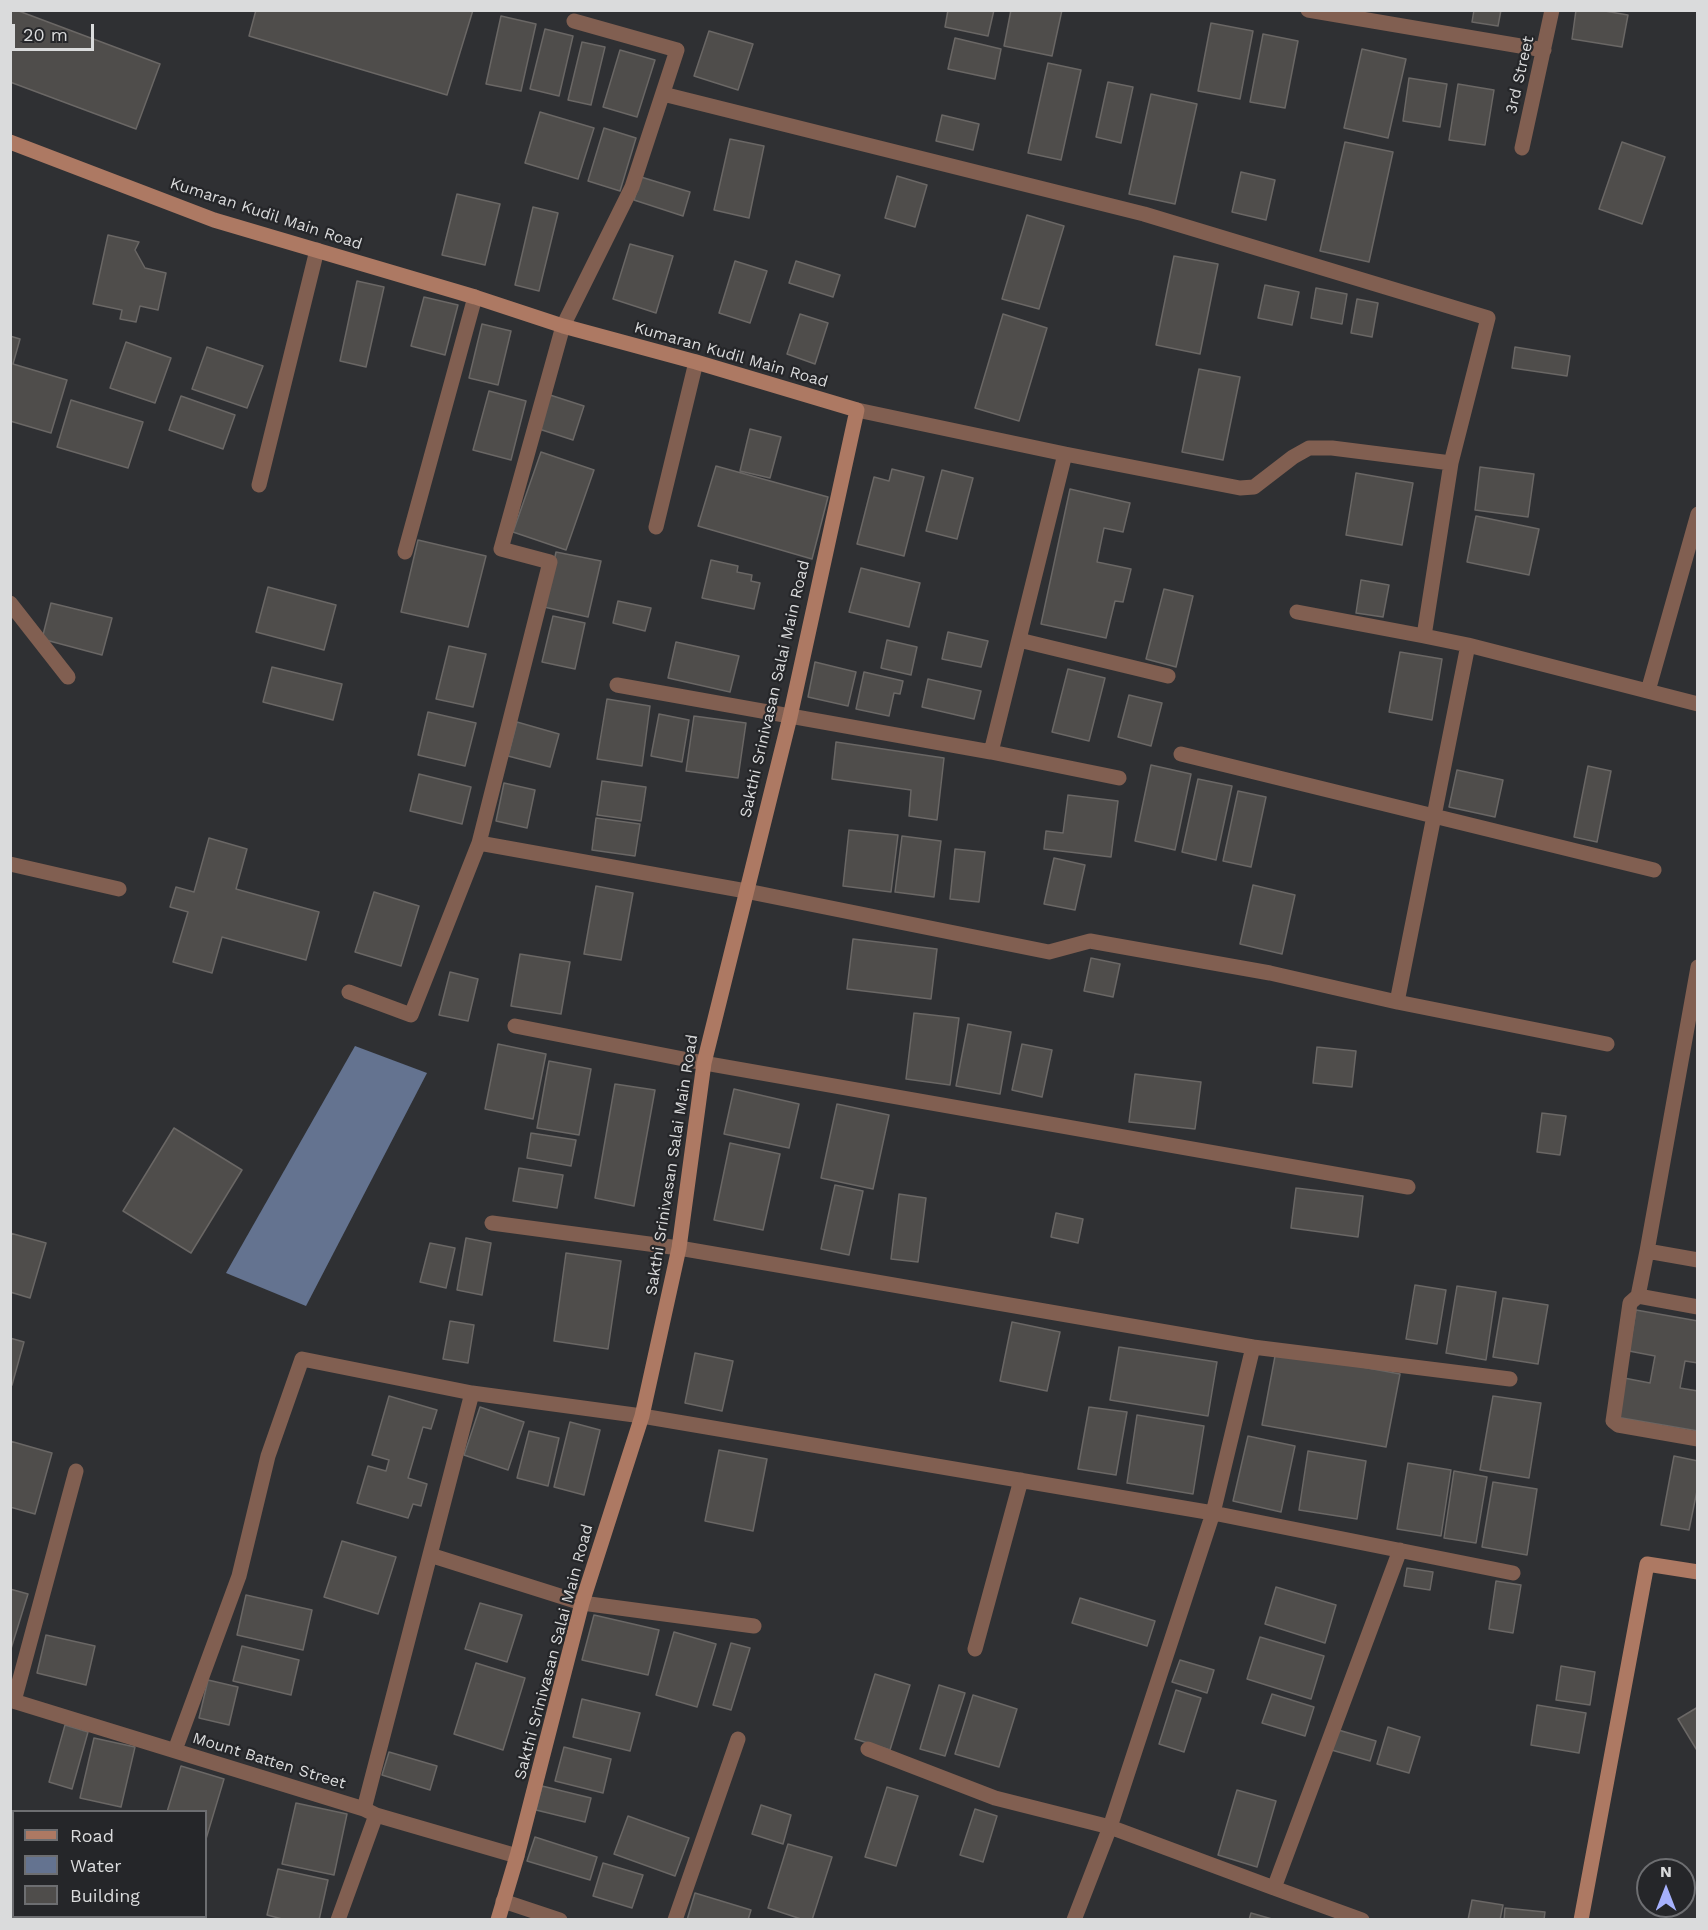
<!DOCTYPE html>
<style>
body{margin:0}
#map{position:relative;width:1708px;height:1930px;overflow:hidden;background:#2f3033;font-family:"Work Sans",sans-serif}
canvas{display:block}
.frame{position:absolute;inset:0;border:12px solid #dadbdc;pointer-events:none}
.legend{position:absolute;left:12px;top:1810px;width:195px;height:108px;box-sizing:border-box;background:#252629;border:2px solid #6d6e71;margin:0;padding:8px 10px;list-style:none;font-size:18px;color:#dadbdc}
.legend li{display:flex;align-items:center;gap:12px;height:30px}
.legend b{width:30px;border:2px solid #6d6e71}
.north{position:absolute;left:1636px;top:1858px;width:60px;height:60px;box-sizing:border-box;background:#252629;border:2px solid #6d6e71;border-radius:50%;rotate:0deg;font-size:16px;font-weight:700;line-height:24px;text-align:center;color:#dadbdc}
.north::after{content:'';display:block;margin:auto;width:21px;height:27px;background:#a6b1fc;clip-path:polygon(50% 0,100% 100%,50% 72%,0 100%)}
.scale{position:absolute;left:12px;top:24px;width:82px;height:27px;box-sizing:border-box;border:3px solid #dadbdc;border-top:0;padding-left:8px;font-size:18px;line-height:21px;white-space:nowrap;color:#dadbdc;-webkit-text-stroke:4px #252629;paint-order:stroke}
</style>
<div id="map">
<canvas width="1708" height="1930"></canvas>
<div class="frame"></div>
<ul class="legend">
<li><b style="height:8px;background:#ad7963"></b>Road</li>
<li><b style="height:16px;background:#647390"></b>Water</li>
<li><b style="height:16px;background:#4f4d4b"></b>Building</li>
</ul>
<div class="north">N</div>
<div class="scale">20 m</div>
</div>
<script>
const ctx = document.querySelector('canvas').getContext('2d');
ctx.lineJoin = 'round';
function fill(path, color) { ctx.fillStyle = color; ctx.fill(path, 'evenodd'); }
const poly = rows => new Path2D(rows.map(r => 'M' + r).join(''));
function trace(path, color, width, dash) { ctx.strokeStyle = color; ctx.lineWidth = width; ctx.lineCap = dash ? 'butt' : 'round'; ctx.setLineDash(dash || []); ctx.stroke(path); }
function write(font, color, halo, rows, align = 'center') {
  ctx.font = font + ' "Work Sans",sans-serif'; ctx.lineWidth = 4.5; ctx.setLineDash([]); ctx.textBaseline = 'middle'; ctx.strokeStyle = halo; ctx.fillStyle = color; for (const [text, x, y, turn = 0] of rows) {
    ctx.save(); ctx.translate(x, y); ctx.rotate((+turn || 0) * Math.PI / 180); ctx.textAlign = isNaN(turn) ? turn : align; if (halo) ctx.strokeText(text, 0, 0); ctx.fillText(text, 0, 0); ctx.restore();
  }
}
const water = poly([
 [355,1046,427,1073,306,1306,226,1273]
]);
const building = poly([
 [10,10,16,10,160,64,136,129,10,82,10,10],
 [256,10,473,10,447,95,249,36,256,10],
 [948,10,994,10,988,36,945,27,948,10],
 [1011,10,1062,10,1052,56,1004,46,1011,10],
 [1474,10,1501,10,1498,26,1472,22,1474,10],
 [1576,10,1599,10,1628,15,1622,47,1572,39,1576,10],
 [501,16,536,24,521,91,486,84,501,16],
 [1211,23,1253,31,1240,99,1198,91,1211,23],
 [545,29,573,36,559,96,530,89,545,29],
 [709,31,753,44,738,90,694,76,709,31],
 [1263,34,1298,41,1285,108,1250,102,1263,34],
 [955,38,1001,49,995,79,948,69,955,38],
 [582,42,605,47,591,105,568,100,582,42],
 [1362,49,1406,59,1388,138,1344,128,1362,49],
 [620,50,655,60,637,117,603,107,620,50],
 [1048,63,1081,70,1061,160,1028,153,1048,63],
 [1409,78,1447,84,1440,127,1403,121,1409,78],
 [1108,82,1133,87,1121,143,1096,137,1108,82],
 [1458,84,1494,90,1485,145,1449,140,1458,84],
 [1151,94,1197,104,1175,204,1129,194,1151,94],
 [540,112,594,128,578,179,525,163,540,112],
 [942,115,979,124,973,150,936,141,942,115],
 [604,128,636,138,620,191,588,181,604,128],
 [730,139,764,146,749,218,714,210,730,139],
 [1345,142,1393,152,1369,262,1320,251,1345,142],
 [1622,142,1665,157,1642,224,1599,209,1622,142],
 [1241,172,1275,180,1266,220,1232,212,1241,172],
 [897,176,927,185,915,227,885,218,897,176],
 [641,177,690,192,683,216,634,200,641,177],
 [457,194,500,204,485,265,442,255,457,194],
 [533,207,558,213,539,291,515,285,533,207],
 [1027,215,1064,226,1039,309,1002,299,1027,215],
 [108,235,139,242,135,250,145,268,166,273,158,310,140,306,136,322,120,319,122,310,93,304,108,235],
 [630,244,673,256,656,313,613,299,630,244],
 [1174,256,1218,264,1200,354,1156,345,1174,256],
 [735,261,767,271,750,323,719,313,735,261],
 [796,261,840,275,833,297,789,283,796,261],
 [357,281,384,287,366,367,340,361,357,281],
 [1265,285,1299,292,1292,325,1258,318,1265,285],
 [1316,288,1347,294,1342,324,1311,318,1316,288],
 [424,297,458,305,445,355,411,346,424,297],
 [1357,299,1378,303,1372,337,1351,333,1357,299],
 [800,314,828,323,815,364,787,354,800,314],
 [1003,314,1047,328,1019,421,975,408,1003,314],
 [482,324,511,331,498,385,469,378,482,324],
 [10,336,20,339,13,364,67,380,51,433,10,421,10,336],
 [126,342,171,358,155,403,110,388,126,342],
 [207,347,263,366,247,408,192,389,207,347],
 [1515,347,1570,356,1567,376,1512,368,1515,347],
 [1199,369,1240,377,1223,460,1182,452,1199,369],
 [489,391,526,401,511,460,473,450,489,391],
 [550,395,584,406,573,440,539,429,550,395],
 [181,396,235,415,223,449,169,430,181,396],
 [71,400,143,422,128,468,57,447,71,400],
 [750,429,781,437,770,478,740,471,750,429],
 [541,452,594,470,566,550,513,532,541,452],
 [716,466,828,497,812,559,698,526,716,466],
 [1480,467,1534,474,1528,517,1475,510,1480,467],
 [892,469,924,477,904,556,857,544,874,477,889,481,892,469],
 [942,470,973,478,957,539,926,531,942,470],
 [1356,473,1413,483,1402,545,1346,535,1356,473],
 [1070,489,1130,503,1123,532,1104,528,1097,562,1131,569,1123,602,1115,601,1106,638,1041,624,1070,489],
 [1476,516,1539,529,1529,575,1467,562,1476,516],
 [418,540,486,556,468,627,401,612,418,540],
 [556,552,601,561,588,617,544,607,556,552],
 [711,560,738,566,737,572,752,575,751,581,760,583,754,609,702,598,711,560],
 [861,568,920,583,909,627,849,612,861,568],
 [1361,580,1389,585,1383,617,1356,613,1361,580],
 [268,587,336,605,324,650,256,632,268,587],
 [1164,589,1193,596,1176,667,1146,659,1164,589],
 [618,601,651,608,645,631,613,623,618,601],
 [51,603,112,618,102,655,42,639,51,603],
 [553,616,585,623,575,669,542,662,553,616],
 [948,632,988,641,981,667,942,659,948,632],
 [887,640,917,647,911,675,881,668,887,640],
 [676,642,739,656,730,692,668,678,676,642],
 [449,646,486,654,473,707,436,699,449,646],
 [1400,652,1442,659,1432,720,1389,712,1400,652],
 [815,662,856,672,848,706,808,697,815,662],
 [272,667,342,684,333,720,263,702,272,667],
 [1068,669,1105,678,1089,741,1052,732,1068,669],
 [864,672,903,681,900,694,894,693,889,716,856,709,864,672],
 [928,679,981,691,974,719,922,707,928,679],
 [1129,695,1162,703,1151,746,1118,737,1129,695],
 [607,699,650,706,642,766,597,759,607,699],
 [428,712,476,723,465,766,418,755,428,712],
 [659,714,689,720,682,762,651,756,659,714],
 [694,716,746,723,738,778,686,771,694,716],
 [517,722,559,734,550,767,508,756,517,722],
 [836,742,944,758,937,820,909,816,911,790,832,779,836,742],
 [1151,765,1191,774,1175,850,1135,841,1151,765],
 [1588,766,1611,771,1597,842,1574,837,1588,766],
 [1457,770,1503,780,1495,817,1449,807,1457,770],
 [419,774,471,787,462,824,410,811,419,774],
 [1198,779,1232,786,1216,860,1182,852,1198,779],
 [602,781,646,787,641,821,597,815,602,781],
 [504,783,535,790,527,828,496,821,504,783],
 [1238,791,1266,797,1251,867,1223,861,1238,791],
 [1068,795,1118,801,1111,857,1044,849,1046,831,1063,833,1068,795],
 [596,818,640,824,635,856,592,850,596,818],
 [849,830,898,835,891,892,843,886,849,830],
 [902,836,941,841,934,897,895,892,902,836],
 [209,838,247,849,236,889,319,912,306,960,222,937,212,973,173,962,188,912,170,907,176,887,194,892,209,838],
 [955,849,985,852,979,902,950,899,955,849],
 [1054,858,1085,865,1075,910,1044,904,1054,858],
 [1253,885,1295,895,1282,954,1240,944,1253,885],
 [596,886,633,893,621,960,584,954,596,886],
 [374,892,419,906,401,966,355,952,374,892],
 [853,939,937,949,931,999,847,989,853,939],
 [520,954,570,962,561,1014,511,1006,520,954],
 [1091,958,1120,964,1113,997,1084,991,1091,958],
 [450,972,478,979,468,1021,439,1015,450,972],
 [914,1013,959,1018,950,1085,906,1079,914,1013],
 [968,1024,1011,1032,1000,1094,956,1086,968,1024],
 [498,1044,546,1054,533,1119,485,1109,498,1044],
 [1022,1044,1052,1050,1042,1097,1012,1090,1022,1044],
 [1317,1047,1356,1051,1352,1087,1313,1083,1317,1047],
 [549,1061,591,1069,579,1135,537,1128,549,1061],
 [1135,1074,1201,1082,1195,1129,1129,1122,1135,1074],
 [615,1084,655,1090,634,1206,595,1198,615,1084],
 [734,1089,799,1104,789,1148,724,1134,734,1089],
 [837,1104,889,1115,873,1189,821,1178,837,1104],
 [1542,1113,1566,1116,1560,1155,1537,1152,1542,1113],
 [174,1128,242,1170,191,1253,123,1211,174,1128],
 [531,1133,576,1140,571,1166,527,1158,531,1133],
 [730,1143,780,1154,763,1230,714,1220,730,1143],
 [519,1168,563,1175,557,1208,513,1201,519,1168],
 [835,1185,863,1191,849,1255,821,1249,835,1185],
 [1296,1188,1363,1196,1358,1237,1291,1228,1296,1188],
 [899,1194,926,1198,918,1262,891,1259,899,1194],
 [1056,1213,1083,1219,1078,1243,1051,1237,1056,1213],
 [10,1233,46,1243,30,1298,10,1292,10,1233],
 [466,1238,491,1243,482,1295,457,1290,466,1238],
 [430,1243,455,1248,446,1288,420,1282,430,1243],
 [566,1253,621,1261,608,1349,554,1341,566,1253],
 [1415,1285,1446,1290,1437,1344,1406,1339,1415,1285],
 [1457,1286,1496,1292,1486,1360,1446,1353,1457,1286],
 [1503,1298,1548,1305,1538,1364,1493,1357,1503,1298],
 [1636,1310,1698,1321,1698,1363,1685,1361,1680,1388,1698,1391,1698,1431,1616,1417,1624,1378,1650,1383,1655,1356,1629,1351,1636,1310],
 [450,1321,474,1325,468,1363,443,1359,450,1321],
 [1012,1322,1060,1332,1047,1391,1000,1381,1012,1322],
 [10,1338,24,1342,12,1385,10,1384,10,1338],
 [1119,1347,1217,1362,1208,1416,1110,1400,1119,1347],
 [1276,1351,1400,1374,1386,1447,1262,1425,1276,1351],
 [695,1353,733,1361,722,1411,685,1403,695,1353],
 [389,1396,437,1410,431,1429,423,1427,408,1478,427,1484,421,1506,413,1504,408,1518,357,1503,368,1466,386,1471,389,1460,372,1455,389,1396],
 [1493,1396,1541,1403,1529,1478,1480,1470,1493,1396],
 [480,1407,524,1422,508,1470,464,1455,480,1407],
 [1089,1407,1127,1412,1116,1475,1078,1469,1089,1407],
 [1137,1415,1204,1426,1193,1494,1127,1483,1137,1415],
 [570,1422,600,1430,584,1495,554,1487,570,1422],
 [529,1431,559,1438,548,1486,517,1478,529,1431],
 [1248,1436,1295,1446,1281,1512,1233,1501,1248,1436],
 [10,1441,52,1453,35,1514,10,1507,10,1441],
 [719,1450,767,1459,753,1531,705,1521,719,1450],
 [1308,1451,1366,1461,1357,1519,1299,1510,1308,1451],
 [1674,1456,1698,1461,1698,1486,1689,1530,1661,1525,1674,1456],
 [1408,1463,1451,1470,1441,1536,1397,1529,1408,1463],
 [1454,1471,1487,1477,1476,1543,1444,1538,1454,1471],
 [1493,1482,1537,1489,1527,1555,1482,1547,1493,1482],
 [342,1541,396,1557,378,1614,324,1597,342,1541],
 [1407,1568,1433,1572,1430,1590,1404,1586,1407,1568],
 [1496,1581,1521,1585,1513,1633,1489,1629,1496,1581],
 [1276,1587,1336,1605,1325,1643,1265,1624,1276,1587],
 [10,1589,28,1594,10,1652,10,1589],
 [246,1595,312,1610,303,1650,237,1635,246,1595],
 [1080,1598,1155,1621,1147,1646,1072,1623,1080,1598],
 [480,1603,522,1615,507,1662,465,1649,480,1603],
 [594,1615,659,1630,648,1675,582,1660,594,1615],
 [674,1632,716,1644,697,1707,656,1695,674,1632],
 [46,1635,95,1646,86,1685,37,1673,46,1635],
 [1260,1637,1324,1656,1311,1699,1247,1679,1260,1637],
 [731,1643,750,1648,731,1710,713,1705,731,1643],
 [242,1646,299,1660,291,1695,233,1681,242,1646],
 [1180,1660,1214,1670,1207,1693,1172,1682,1180,1660],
 [476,1663,525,1678,503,1750,454,1734,476,1663],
 [1561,1666,1595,1672,1590,1705,1556,1700,1561,1666],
 [875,1674,910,1685,890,1750,855,1739,875,1674],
 [208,1680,238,1687,229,1725,199,1718,208,1680],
 [939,1685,965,1693,945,1756,920,1749,939,1685],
 [1176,1690,1201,1698,1184,1752,1159,1744,1176,1690],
 [1272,1694,1314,1707,1305,1736,1262,1723,1272,1694],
 [973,1695,1017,1709,999,1767,955,1754,973,1695],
 [582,1699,640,1713,630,1751,573,1737,582,1699],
 [1537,1705,1586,1713,1579,1753,1531,1745,1537,1705],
 [1698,1707,1698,1752,1678,1719,1698,1707],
 [65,1725,88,1732,72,1789,49,1782,65,1725],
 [1388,1727,1420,1737,1409,1773,1377,1764,1388,1727],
 [1335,1729,1376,1741,1370,1761,1328,1749,1335,1729],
 [94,1738,135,1747,121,1807,80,1798,94,1738],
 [564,1747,611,1759,603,1793,555,1781,564,1747],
 [389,1752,437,1766,430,1790,382,1775,389,1752],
 [181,1766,224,1779,206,1839,206,1812,167,1812,181,1766],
 [542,1786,591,1798,585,1822,536,1810,542,1786],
 [887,1787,918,1796,896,1866,865,1857,887,1787],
 [1237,1790,1276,1801,1257,1867,1218,1855,1237,1790],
 [296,1803,347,1814,334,1875,282,1864,296,1803],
 [761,1805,791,1815,783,1844,752,1834,761,1805],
 [975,1809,997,1816,983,1862,960,1855,975,1809],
 [628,1816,689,1838,675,1876,614,1854,628,1816],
 [535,1837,597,1857,590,1880,527,1861,535,1837],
 [788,1844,832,1857,812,1920,804,1920,768,1908,788,1844],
 [603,1863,643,1875,632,1908,593,1896,603,1863],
 [278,1869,328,1880,319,1920,286,1920,267,1915,278,1869],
 [695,1893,751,1910,748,1920,687,1920,695,1893],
 [1472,1900,1503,1905,1500,1920,1468,1920,1472,1900],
 [1505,1908,1545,1912,1544,1920,1504,1920,1505,1908],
 [1251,1913,1272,1919,1249,1920,1251,1913]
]);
const street = poly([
 [1308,10,1544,50],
 [663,94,1144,214,1488,318,1451,463,1424,636,1468,645,1698,704],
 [1522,148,1552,10],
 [857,410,1065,454,1240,488,1254,487,1293,457,1309,448,1332,448,1451,463],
 [259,485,317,250],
 [656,527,696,362],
 [405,552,475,297],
 [10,603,68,677],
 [1297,612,1424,636],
 [1019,640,1168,676],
 [617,685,991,752,1119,778],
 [1648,691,1698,514],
 [991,752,1065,454],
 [1181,754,1654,870],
 [479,843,550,562,501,549,563,326,632,187,677,50,574,21],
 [10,864,119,889],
 [1698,967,1647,1251,1698,1260],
 [349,992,411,1015,479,843,746,891,1049,952,1090,941,1270,973,1397,1002,1468,645],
 [1397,1002,1607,1044],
 [515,1026,704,1063,1408,1187],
 [492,1223,679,1248,1253,1347],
 [1647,1251,1638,1296,1630,1303,1613,1421,1618,1425,1698,1439],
 [1638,1296,1698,1307],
 [472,1393,642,1416,1213,1513,1513,1573],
 [430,1555,582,1603,754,1626],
 [975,1649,1021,1480],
 [10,1700,364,1809,376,1815,517,1856],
 [14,1701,76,1471],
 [868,1749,995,1798,1110,1827,1274,1888,1400,1550],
 [175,1750,239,1576,268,1456,302,1359,472,1393,364,1809],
 [1274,1888,1362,1920],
 [503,1901,560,1920],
 [338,1920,376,1815],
 [675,1920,738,1739],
 [1074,1920,1110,1827,1213,1513,1253,1347,1510,1379]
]);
const secondary = poly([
 [10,142,214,220,475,297,563,326,696,362,857,410,790,717,704,1063,679,1248,642,1416,582,1603,517,1856,498,1920],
 [1581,1920,1647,1564,1698,1572]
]);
const streetNames = [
 ["3rd Street",1520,75,-77],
 ["Kumaran Kudil Main Road",266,214,18],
 ["Kumaran Kudil Main Road",731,355,16],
 ["Sakthi Srinivasan Salai Main Road",775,689,-77],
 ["Sakthi Srinivasan Salai Main Road",672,1165,-81],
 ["Sakthi Srinivasan Salai Main Road",554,1652,-75],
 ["Mount Batten Street",269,1761,17]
];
fill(water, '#647390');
fill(building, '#4f4d4b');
trace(building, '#6a6765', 1.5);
trace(street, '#815f51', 15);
trace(secondary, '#ad7963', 15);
write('16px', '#dadbdc', '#252629', streetNames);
</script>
